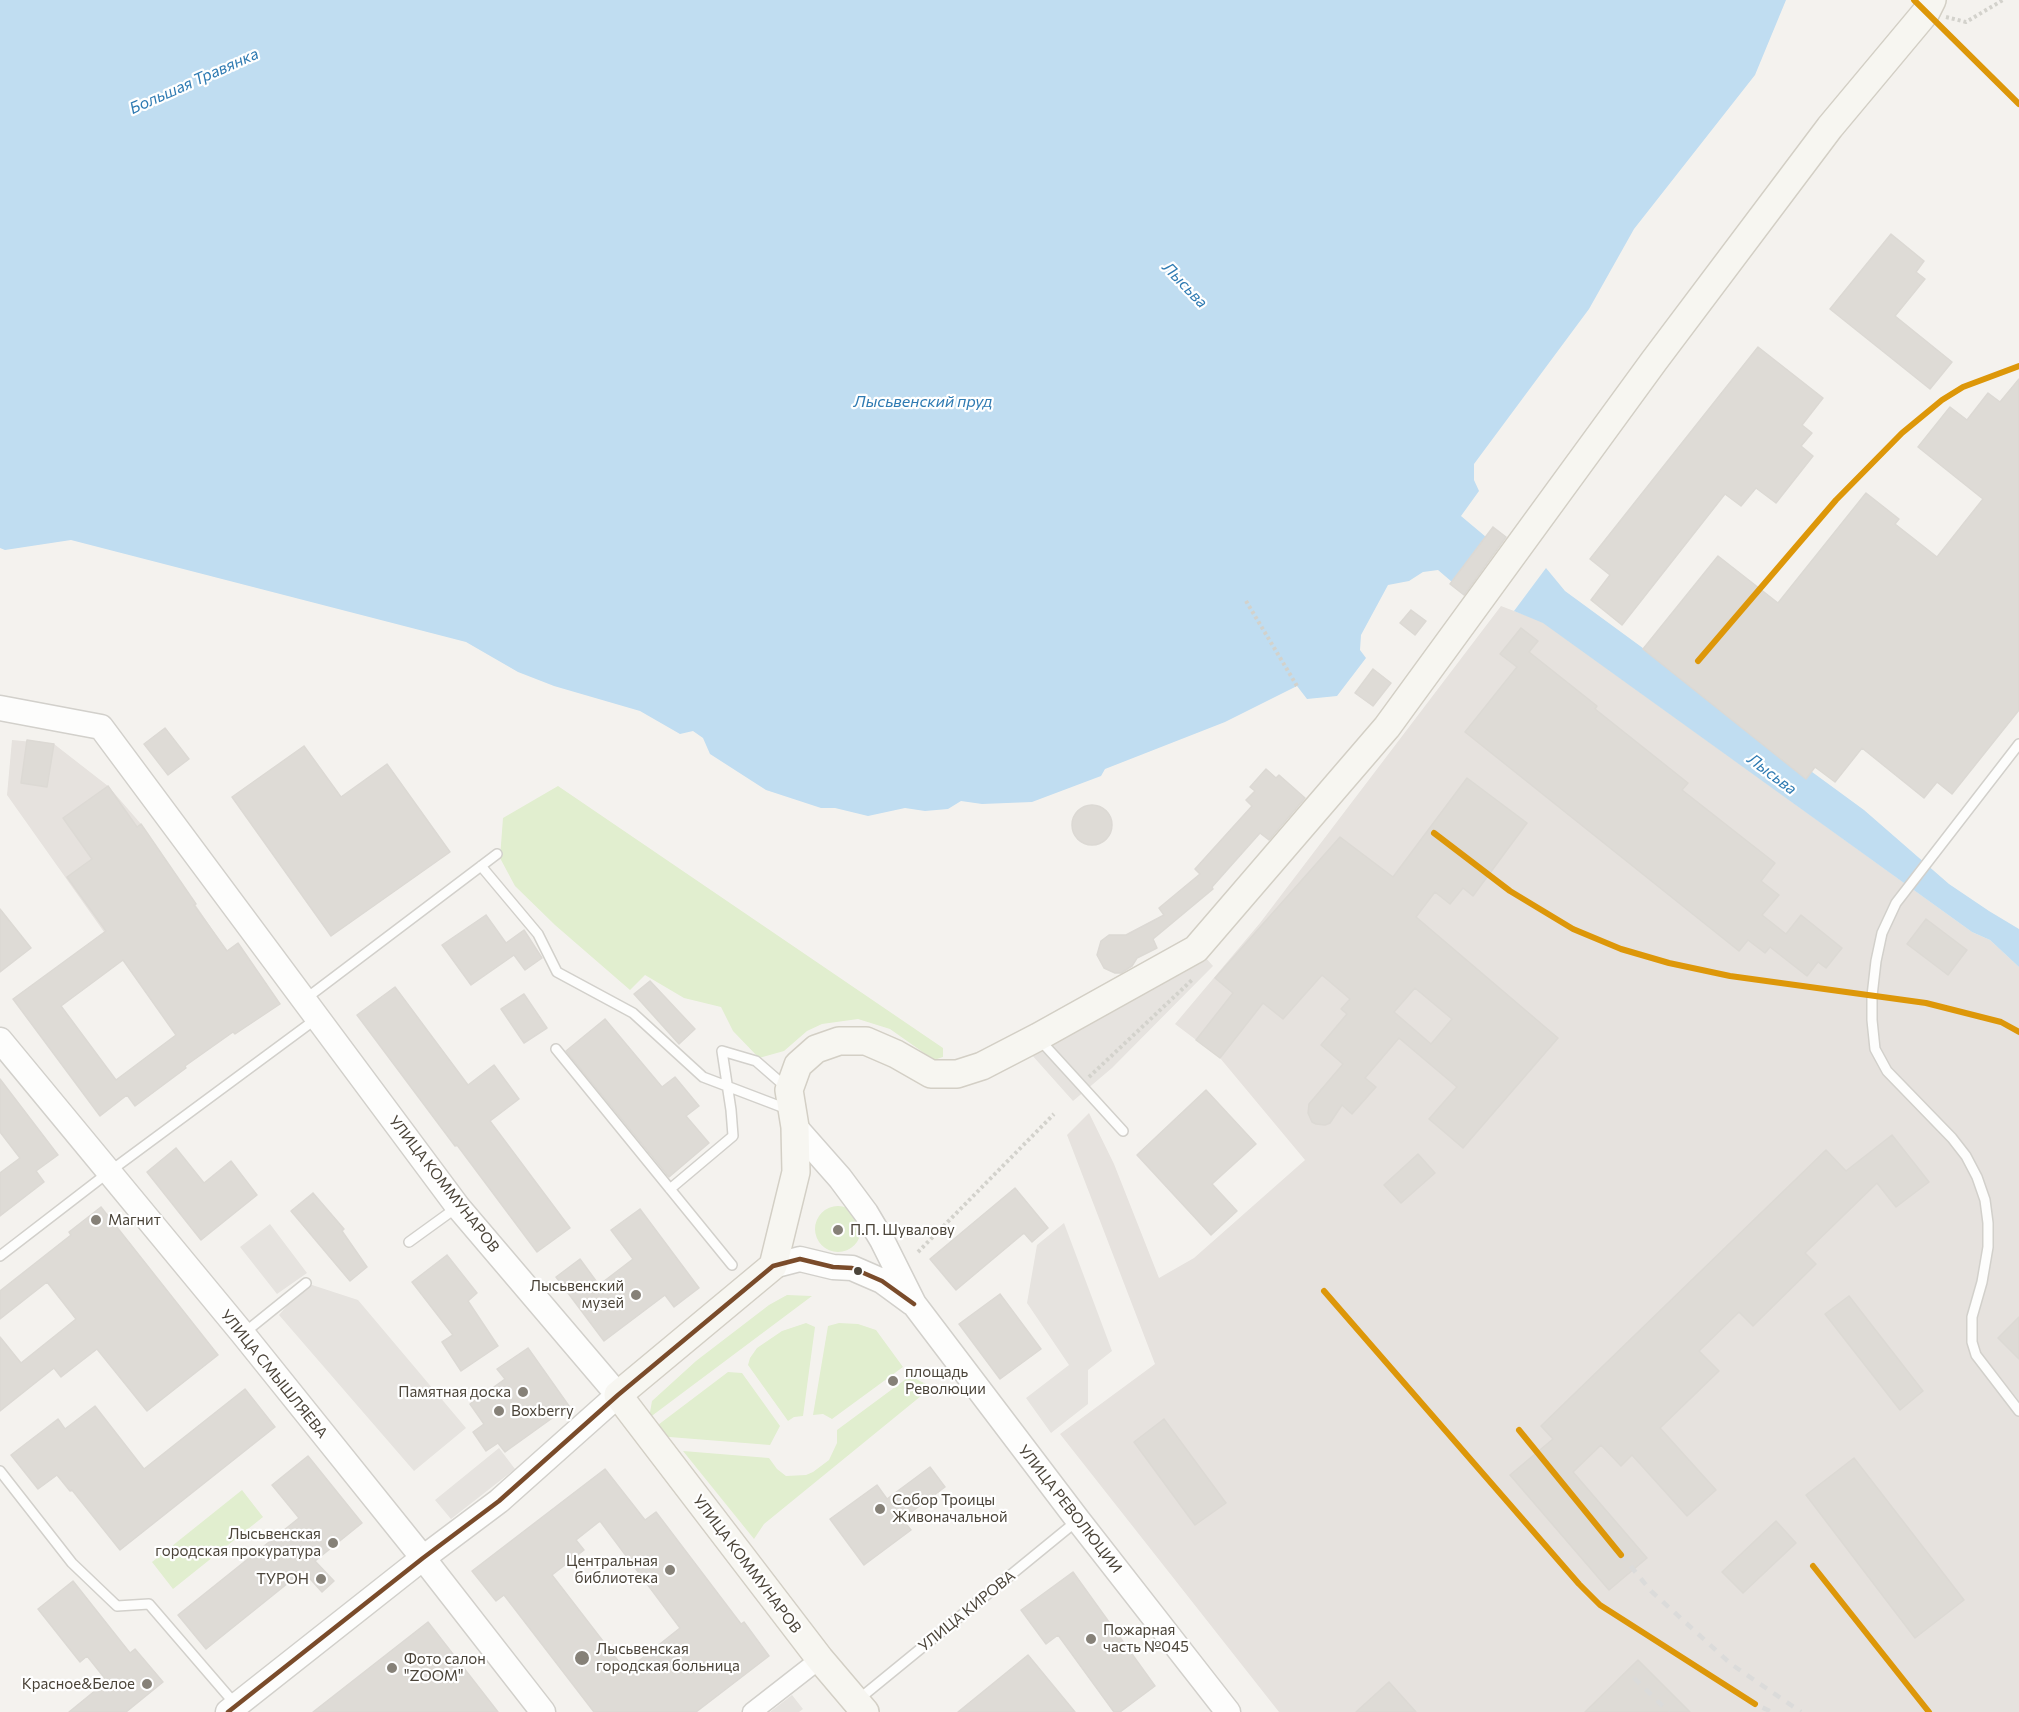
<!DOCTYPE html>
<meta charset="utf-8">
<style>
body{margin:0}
canvas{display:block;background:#f4f2ee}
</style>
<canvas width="2019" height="1712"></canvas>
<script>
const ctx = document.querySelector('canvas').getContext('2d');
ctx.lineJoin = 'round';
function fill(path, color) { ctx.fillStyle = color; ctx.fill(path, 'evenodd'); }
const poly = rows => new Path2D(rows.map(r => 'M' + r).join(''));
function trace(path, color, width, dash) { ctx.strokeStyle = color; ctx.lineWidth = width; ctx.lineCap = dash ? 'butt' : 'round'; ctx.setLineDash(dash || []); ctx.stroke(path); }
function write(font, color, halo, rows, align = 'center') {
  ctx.font = font + ' Commissioner,sans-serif'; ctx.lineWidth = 4.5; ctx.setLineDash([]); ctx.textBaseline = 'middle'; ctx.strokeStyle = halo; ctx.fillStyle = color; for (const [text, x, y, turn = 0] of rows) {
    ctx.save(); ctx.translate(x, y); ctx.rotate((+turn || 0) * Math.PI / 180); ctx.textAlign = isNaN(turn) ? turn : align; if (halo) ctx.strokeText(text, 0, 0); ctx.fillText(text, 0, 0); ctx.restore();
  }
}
const industrial = poly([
 [1501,606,1543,622,1972,932,1990,940,2019,967,2019,1712,1279,1712,1060,1434,1155,1364,1067,1135,1089,1113,1114,1164,1159,1278,1194,1258,1305,1160,1220,1058,1175,1024,1260,923],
 [12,740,54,744,108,786,141,824,222,944,169,984,194,1059,7,795]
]);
const green = poly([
 [558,786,943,1048,943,1057,934,1060,890,1029,858,1019,822,1024,807,1031,784,1051,759,1058,733,1031,721,1007,684,998,645,975,630,990,555,925,515,886,500,858,503,818],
 '815 1229a23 23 0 1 1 46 0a23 23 0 1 1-46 0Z',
 [787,1295,812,1296,649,1418,652,1401,696,1361,769,1305],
 [806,1323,815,1327,803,1416,794,1417,788,1421,748,1365,750,1358,757,1348,782,1331],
 [839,1323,858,1324,876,1330,903,1367,832,1419,823,1414,813,1415,828,1326],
 [728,1372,742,1373,780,1426,770,1445,657,1436,654,1428],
 [910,1376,932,1387,764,1524,754,1539,683,1451,769,1458,777,1469,786,1476,806,1475,813,1472,829,1460,837,1443,837,1430],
 [242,1490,263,1517,173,1589,152,1562]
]);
const parking = poly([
 [1205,957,1213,966,1112,1068,1073,1101,1031,1054],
 [1064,1223,1112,1351,1088,1370,1088,1404,1051,1433,1026,1398,1069,1365,1027,1303,1037,1245],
 [270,1224,307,1273,277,1294,240,1247],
 [306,1283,358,1300,466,1428,414,1471,279,1315],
 [499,1448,515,1469,451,1519,435,1500],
 [792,1695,803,1709,799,1712,770,1712]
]);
const water = poly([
 [0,0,1786,0,1755,75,1634,229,1589,309,1474,464,1474,480,1479,491,1461,516,1486,537,1452,582,1438,570,1423,572,1409,581,1388,585,1361,635,1360,650,1366,658,1337,696,1307,699,1297,686,1225,722,1105,769,1101,776,1032,802,982,804,961,801,948,809,925,811,905,808,868,816,835,808,821,808,766,790,710,754,703,738,693,731,680,734,640,711,554,686,518,672,466,642,71,540,5,550,0,548],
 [1546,568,1565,591,1864,810,1949,884,1989,911,2019,929,2019,967,1990,940,1972,932,1543,623,1514,611]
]);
const building = poly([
 [1891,234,1924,261,1916,272,1925,279,1895,316,1952,362,1930,389,1830,309,1891,234],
 [1758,347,1823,398,1802,425,1812,433,1801,446,1813,456,1776,503,1756,488,1741,506,1725,494,1622,625,1591,600,1610,575,1590,559,1758,347],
 [2019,379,2019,710,1952,794,1937,782,1924,798,1862,748,1835,782,1815,767,1806,779,1643,649,1718,556,1778,603,1866,493,1899,519,1895,524,1937,557,1983,499,1918,447,1950,407,1967,420,1988,393,2000,402,2019,379],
 [1493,527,1506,537,1464,595,1450,584,1493,527],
 [1411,610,1426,621,1415,635,1400,623,1411,610],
 [1521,628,1538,641,1529,652,1597,706,1595,709,1688,783,1682,790,1775,863,1761,881,1779,895,1762,915,1786,934,1801,915,1842,948,1826,968,1818,962,1807,976,1770,947,1765,953,1748,940,1739,951,1465,732,1517,667,1500,654,1521,628],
 [1373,669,1391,683,1373,706,1355,693,1373,669],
 [165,728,189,759,168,775,144,744,165,728],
 [27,740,54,744,47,787,21,783,27,740],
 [304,746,341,797,387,764,450,852,331,936,232,797,304,746],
 [1266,769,1276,778,1279,775,1305,798,1269,840,1260,833,1212,887,1213,889,1153,939,1157,948,1137,958,1132,966,1121,973,1115,973,1104,968,1097,955,1101,941,1109,935,1126,935,1164,915,1159,908,1200,874,1195,869,1252,806,1246,800,1255,791,1250,787,1266,769],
 [1467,778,1527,823,1473,896,1463,888,1450,904,1435,892,1416,917,1558,1038,1463,1148,1429,1119,1457,1087,1399,1038,1365,1078,1376,1087,1352,1114,1342,1105,1330,1123,1325,1125,1316,1124,1312,1122,1308,1113,1309,1104,1343,1064,1321,1045,1347,1014,1341,1009,1350,999,1322,975,1283,1019,1263,1003,1220,1058,1196,1040,1233,993,1215,978,1340,837,1393,877,1467,778],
 [1415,988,1452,1019,1431,1044,1394,1012,1415,988],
 [108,786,137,827,141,824,196,904,194,905,227,951,238,943,280,1004,235,1034,233,1032,185,1066,186,1068,135,1106,127,1095,100,1116,13,999,106,931,67,877,92,859,63,818,108,786],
 [123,960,176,1035,116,1080,61,1006,123,960],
 '1072 825a20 20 0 1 1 40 0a20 20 0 1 1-40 0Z',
 [0,909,31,948,0,972,0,909],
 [486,915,506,943,524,930,542,958,525,970,514,955,471,985,442,945,486,915],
 [1926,919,1967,950,1948,975,1907,944,1926,919],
 [650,981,695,1029,679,1044,634,994,650,981],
 [395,987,468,1085,494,1065,519,1099,490,1121,570,1228,537,1252,457,1145,455,1146,357,1015,395,987],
 [524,994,547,1028,524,1043,501,1009,524,994],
 [605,1019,662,1087,675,1077,699,1106,686,1116,709,1143,669,1177,566,1051,605,1019],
 [0,1079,58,1155,36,1171,44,1182,0,1216,0,1173,20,1158,0,1132,0,1079],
 [1206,1090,1256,1144,1212,1184,1237,1211,1211,1235,1137,1155,1206,1090],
 [1892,1135,1929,1182,1896,1207,1877,1183,1805,1253,1816,1264,1753,1326,1739,1312,1699,1351,1719,1371,1660,1428,1716,1490,1687,1516,1632,1455,1621,1466,1601,1445,1573,1472,1647,1558,1609,1590,1510,1475,1553,1439,1541,1426,1826,1150,1846,1171,1892,1135],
 [176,1148,204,1183,231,1161,257,1195,201,1240,147,1172,176,1148],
 [1418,1154,1435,1173,1401,1203,1384,1185,1418,1154],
 [1015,1188,1048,1228,1032,1242,1024,1233,956,1290,930,1259,1015,1188],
 [313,1193,344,1229,342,1231,367,1267,350,1281,291,1211,313,1193],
 [101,1207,218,1355,147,1411,97,1349,61,1377,54,1368,0,1411,0,1337,21,1363,76,1319,47,1282,0,1319,0,1291,71,1235,69,1232,101,1207],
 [640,1209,699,1288,674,1307,665,1295,604,1341,556,1277,580,1259,599,1285,633,1259,611,1230,640,1209],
 [447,1255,477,1293,468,1301,498,1346,461,1371,442,1342,453,1335,412,1282,447,1255],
 [1000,1294,1041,1349,1000,1379,959,1324,1000,1294],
 [1849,1296,1923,1391,1900,1410,1825,1314,1849,1296],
 [2019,1317,2019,1359,1998,1338,2019,1317],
 [528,1348,569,1406,505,1452,498,1443,486,1451,473,1432,484,1424,470,1404,505,1379,497,1369,528,1348],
 [245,1389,275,1427,120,1550,72,1490,70,1491,57,1475,38,1489,11,1455,58,1419,65,1429,95,1406,144,1469,245,1389],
 [1164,1419,1226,1503,1195,1525,1134,1442,1164,1419],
 [308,1456,362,1523,315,1561,334,1581,322,1592,303,1571,206,1649,178,1615,299,1518,272,1485,308,1456],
 [1854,1458,1964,1600,1915,1638,1806,1495,1854,1458],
 [930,1467,945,1487,902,1519,911,1530,864,1565,830,1519,877,1485,887,1499,930,1467],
 [605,1469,645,1520,656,1512,741,1624,744,1622,769,1656,696,1712,594,1712,504,1595,496,1601,472,1571,605,1469],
 [600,1521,680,1628,626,1671,552,1575,584,1550,576,1540,600,1521],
 [1776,1521,1796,1543,1743,1593,1722,1572,1776,1521],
 [1073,1572,1155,1686,1120,1712,1114,1712,1058,1635,1046,1644,1021,1610,1073,1572],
 [73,1581,130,1653,135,1649,163,1682,126,1712,69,1712,107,1681,87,1656,80,1662,38,1609,73,1581],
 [428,1622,498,1712,313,1712,428,1622],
 [1028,1655,1075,1712,958,1712,1028,1655],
 [1638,1660,1690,1712,1585,1712,1638,1660],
 [1389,1682,1416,1712,1356,1712,1389,1682]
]);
const path = poly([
 [1946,17,1966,22,2003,0],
 [1246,601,1297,686],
 [1089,1077,1193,979],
 [918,1252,1054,1114]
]);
const service = poly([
 [2019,744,1896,903,1882,933,1876,961,1872,996,1872,1020,1875,1049,1887,1071,1952,1138,1966,1156,1977,1177,1985,1200,1988,1223,1988,1247,1982,1282,1972,1317,1972,1342,1976,1355,2019,1411],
 [481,866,538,934,557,972,633,1013,703,1077,787,1109],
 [304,1000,497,854],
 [1039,1039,1123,1131],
 [556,1049,732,1265],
 [670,1189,733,1136,731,1110,722,1051,756,1061,787,1088],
 [409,1242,456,1208],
 [0,1256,109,1172,316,1019],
 [244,1333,306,1283],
 [0,1471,72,1563,117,1606,149,1604,236,1705],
 [859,1699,1078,1520]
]);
const minor = poly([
 [752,1712,820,1659]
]);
const tertiary = poly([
 [0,708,101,727,458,1207,618,1395,499,1501,423,1558,228,1712],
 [0,1040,243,1334,423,1558,543,1712],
 [795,1127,840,1178,866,1213,882,1240,914,1304,1078,1520,1228,1712],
 [773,1266,800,1259,833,1267,852,1268,882,1281,912,1303]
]);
const secondary = poly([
 [865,1712,820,1659,618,1395,773,1266,796,1172,795,1127,789,1090,798,1065,816,1049,839,1041,866,1041,896,1054,931,1074,957,1074,982,1066,1038,1037,1196,949,1387,727,1654,361,1830,127,1926,12,1932,0]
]);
const rail = poly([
 [1698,661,1836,500,1902,433,1942,400,1963,387,2019,366],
 [1434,833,1510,891,1573,929,1621,949,1669,963,1730,976,1926,1003,2001,1022,2019,1032],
 [1324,1291,1579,1584,1600,1605,1755,1704],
 [1519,1430,1651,1591,1731,1664,1801,1712],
 [1813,1566,1929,1712],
 [1634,1678,1669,1712],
 [1748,1701,1772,1712]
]);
const bus1 = poly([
 [228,1712,423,1558,499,1501,618,1395,773,1266,800,1259,833,1267,852,1268,882,1281,914,1304]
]);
const rail1 = poly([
 [1914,0,2019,104],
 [1698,661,1836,500,1902,433,1942,400,1963,387,2019,366],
 [1434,833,1510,891,1573,929,1621,949,1669,963,1730,976,1926,1003,2001,1022,2019,1032],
 [1324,1291,1579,1584,1600,1605,1755,1704],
 [1519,1430,1621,1555],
 [1813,1566,1929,1712]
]);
const markers = [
 [96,1220,6,"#868178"],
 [838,1230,6,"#868178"],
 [858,1271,5,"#4b4439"],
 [636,1295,6,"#868178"],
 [893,1381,6,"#868178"],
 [523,1392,6,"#868178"],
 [499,1411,6,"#868178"],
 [880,1509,6,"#868178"],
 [333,1543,6,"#868178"],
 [670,1570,6,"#868178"],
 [321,1579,6,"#868178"],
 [1091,1639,6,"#868178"],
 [582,1658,8,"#868178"],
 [392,1668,6,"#868178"],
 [147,1684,6,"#868178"]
];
const streetNames = [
 ["УЛИЦА КОММУНАРОВ",444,1184,52],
 ["УЛИЦА СМЫШЛЯЕВА",274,1374,51],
 ["УЛИЦА РЕВОЛЮЦИИ",1070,1509,52],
 ["УЛИЦА КОММУНАРОВ",747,1564,53],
 ["УЛИЦА КИРОВА",967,1611,-39]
];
const poiNames = [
 ["Магнит",108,1220],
 ["П.П. Шувалову",850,1230],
 ["Лысьвенский",624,1286,"right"],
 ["музей",624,1303,"right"],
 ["площадь",905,1372],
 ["Революции",905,1389],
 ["Памятная доска",511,1392,"right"],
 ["Boxberry",511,1411],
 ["Собор Троицы",892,1500],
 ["Живоначальной",892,1517],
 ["Лысьвенская",321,1534,"right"],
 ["городская прокуратура",321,1551,"right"],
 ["Центральная",658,1561,"right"],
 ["библиотека",658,1578,"right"],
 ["ТУРОН",309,1579,"right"],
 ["Пожарная",1103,1630],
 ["часть №045",1103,1647],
 ["Лысьвенская",596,1649],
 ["городская больница",596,1666],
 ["Фото салон",404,1659],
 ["\"ZOOM\"",404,1676],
 ["Красное&Белое",135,1684,"right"]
];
const waterNames = [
 ["Большая Травянка",194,81,-24],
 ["Лысьва",1185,285,46],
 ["Лысьвенский пруд",923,402],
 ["Лысьва",1772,774,37]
];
fill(industrial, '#e6e2de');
fill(green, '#e1eecf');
fill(parking, '#e6e3df');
fill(water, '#c0ddf1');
fill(building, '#dedbd6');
trace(building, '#dcd9d4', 1.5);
trace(service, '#d2d0cb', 12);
trace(minor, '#d2d0cb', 21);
trace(tertiary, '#d2d0cb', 27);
trace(secondary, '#d3cfc5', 30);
trace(path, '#d3d2cc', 4, [3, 3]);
trace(service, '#fdfdfc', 9);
trace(minor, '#fdfdfc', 18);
trace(tertiary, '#fdfdfc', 24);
trace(secondary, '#f7f6f1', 27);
trace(rail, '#dbdbda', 4.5, [8, 8]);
trace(bus1, '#7a4b2a', 4.5);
trace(rail1, '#dd9709', 6);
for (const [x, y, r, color] of markers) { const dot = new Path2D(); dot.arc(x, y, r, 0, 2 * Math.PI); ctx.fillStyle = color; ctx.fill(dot); trace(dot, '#fff', 2); }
write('15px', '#4b4439', '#fff', streetNames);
write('15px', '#4b4439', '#fff', poiNames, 'left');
write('italic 16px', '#2e7ab2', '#fff', waterNames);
</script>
